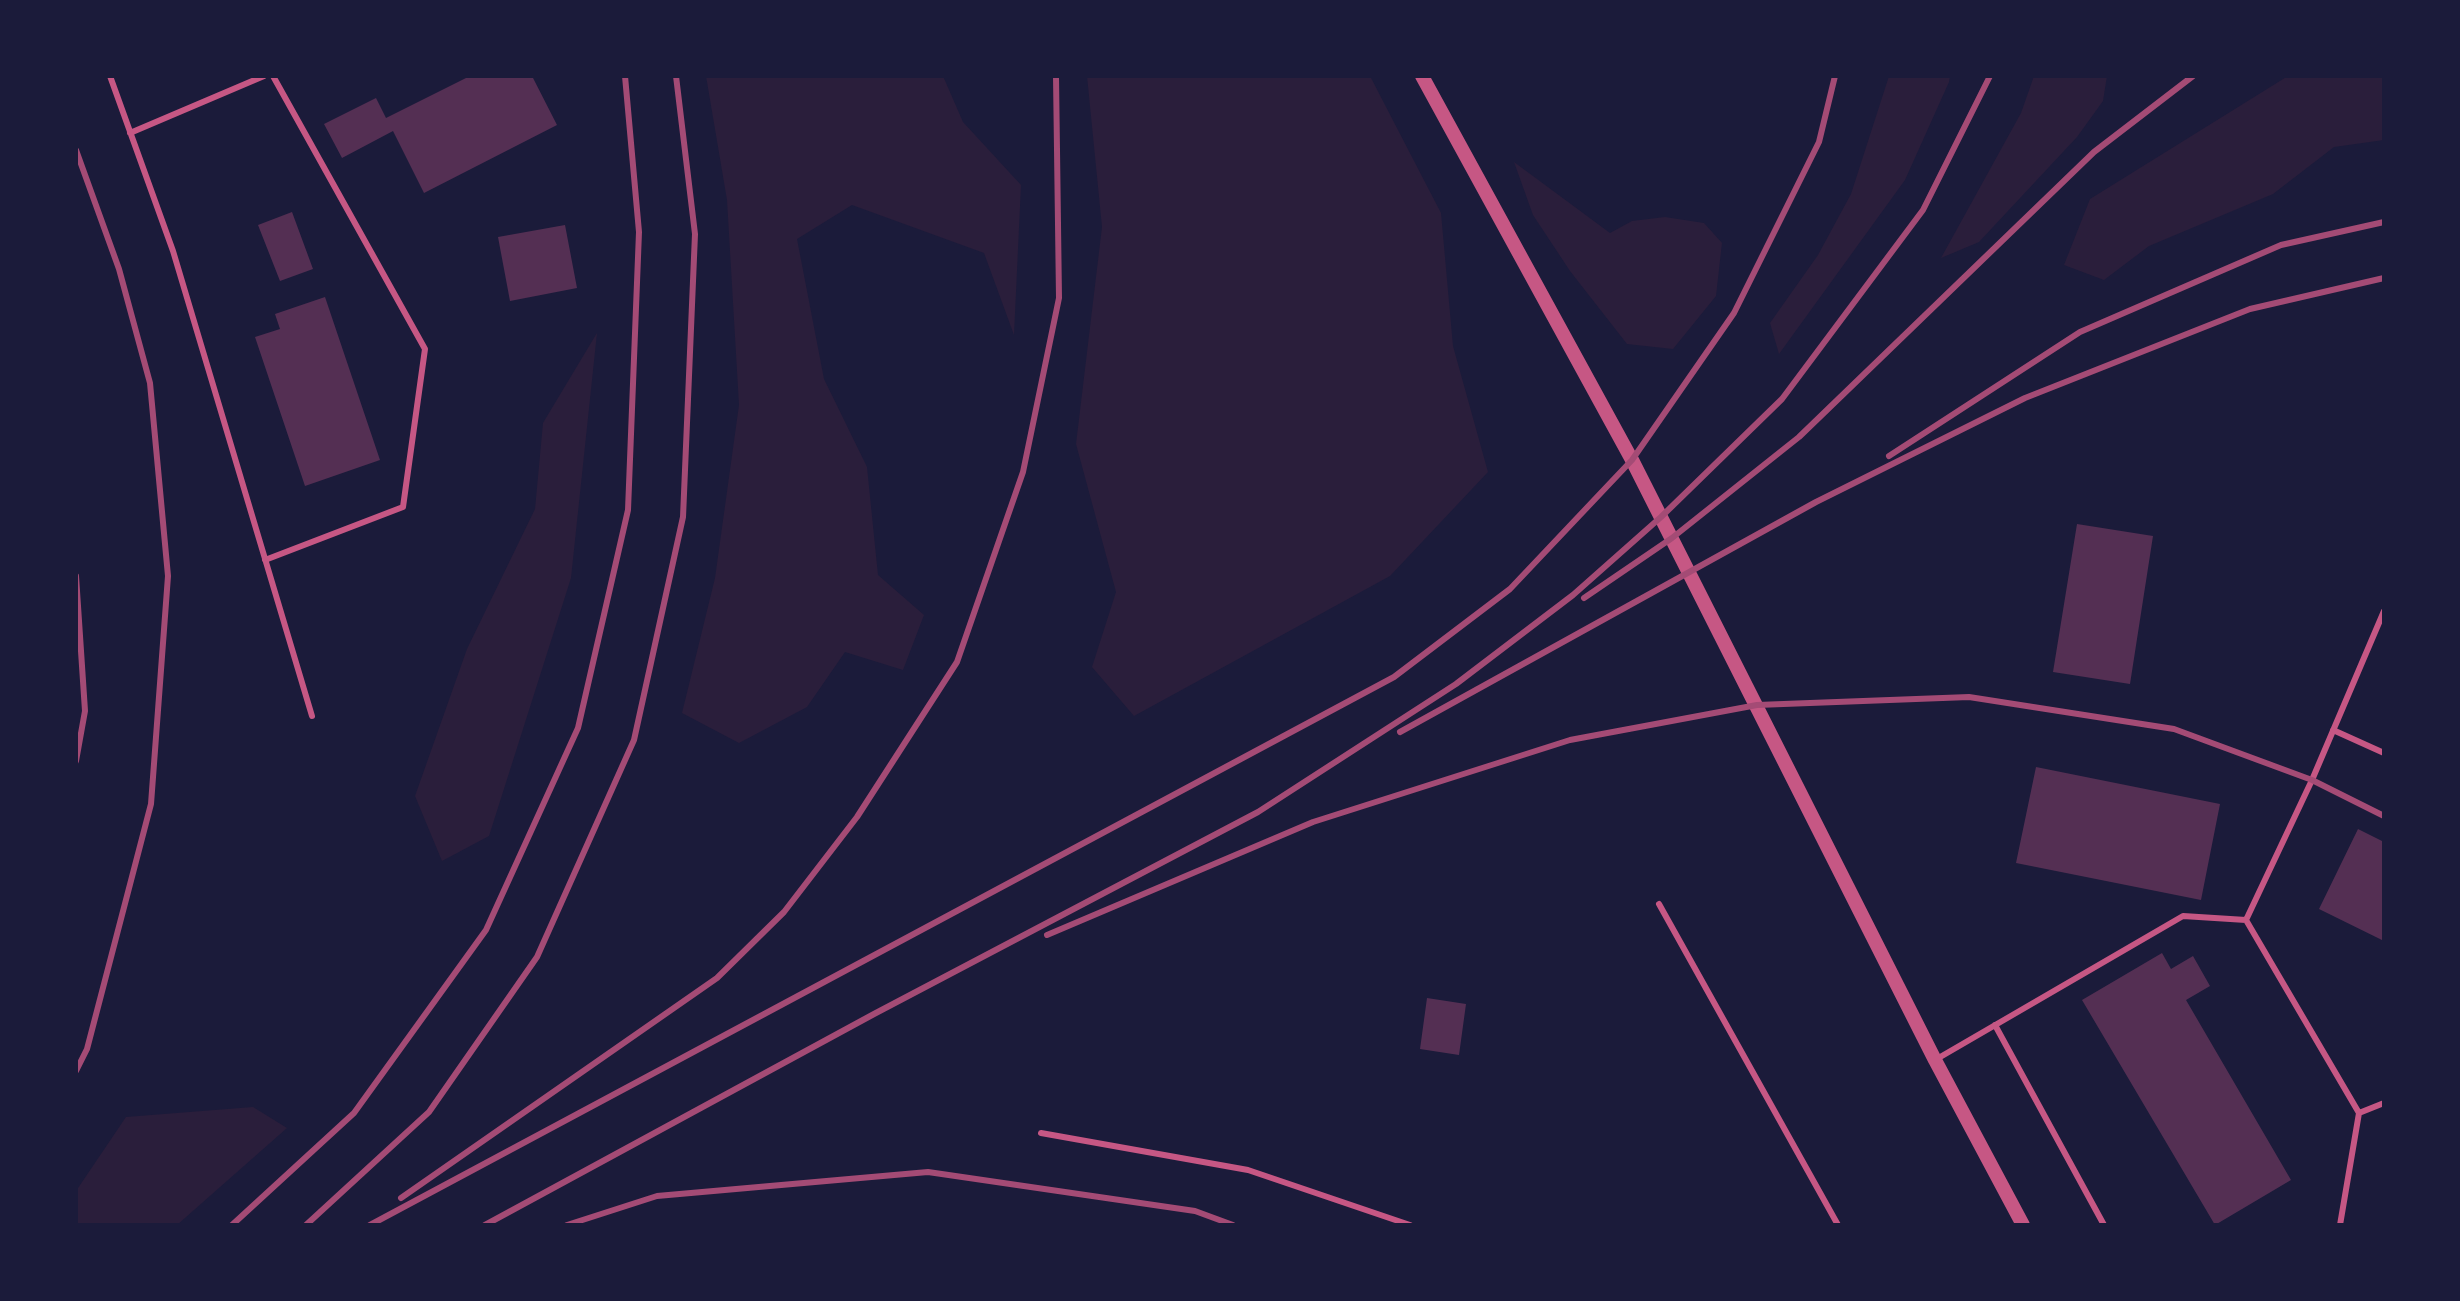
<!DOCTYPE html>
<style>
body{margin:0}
#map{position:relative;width:2460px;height:1301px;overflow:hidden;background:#1b1b3a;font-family:Merriweather,serif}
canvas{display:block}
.frame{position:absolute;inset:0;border:78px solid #1b1b3a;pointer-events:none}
</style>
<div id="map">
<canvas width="2460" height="1301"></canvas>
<div class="frame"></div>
</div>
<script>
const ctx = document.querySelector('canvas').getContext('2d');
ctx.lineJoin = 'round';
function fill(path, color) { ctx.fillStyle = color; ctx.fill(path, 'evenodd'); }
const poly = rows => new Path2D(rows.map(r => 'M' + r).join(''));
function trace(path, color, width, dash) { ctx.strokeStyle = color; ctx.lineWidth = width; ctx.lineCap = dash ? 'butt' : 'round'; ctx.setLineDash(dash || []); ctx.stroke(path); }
const green = poly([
 [706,76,943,76,963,122,1021,185,1014,335,984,253,852,205,797,239,824,379,867,467,878,575,924,615,903,670,845,652,807,707,739,743,682,713,715,578,739,405,727,200],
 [1087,76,1370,76,1441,213,1453,346,1488,472,1390,576,1134,716,1092,667,1116,592,1076,444,1102,227],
 [1889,76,1950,76,1949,82,1905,180,1779,354,1770,323,1818,255,1851,194],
 [2034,76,2107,76,2103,101,2077,137,1979,242,1941,258,2021,113],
 [2288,76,2384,76,2384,140,2334,147,2273,194,2149,246,2104,280,2064,265,2090,199],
 [1514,162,1610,233,1632,221,1665,217,1704,223,1722,243,1716,296,1673,349,1627,344,1570,271,1533,215],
 [597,333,571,578,489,836,442,861,415,796,467,649,535,509,543,423],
 [253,1107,287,1128,177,1225,76,1225,76,1191,126,1117]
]);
const building = poly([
 [470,76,532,76,557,125,424,193,393,131,342,158,324,124,376,98,386,118],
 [292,212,313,269,280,281,258,225],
 [565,225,577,288,510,301,498,237],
 [325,297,380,460,305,486,255,337,280,329,275,314],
 [2077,524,2153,536,2130,684,2053,672],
 [2036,767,2220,804,2201,900,2016,863],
 [2358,829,2384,842,2384,941,2319,909],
 [2162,953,2171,969,2193,956,2210,986,2186,1000,2291,1180,2215,1225,2082,1000],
 [1427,998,1466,1004,1459,1055,1420,1049]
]);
const service = poly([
 [110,76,173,251,312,716],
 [130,133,264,76],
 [265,560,403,507,425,349,273,76],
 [2333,730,2384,753],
 [1659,904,1838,1225],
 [2246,920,2312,780,2384,611],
 [2246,920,2359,1113,2340,1225],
 [1995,1025,2104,1225],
 [1935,1060,2183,916,2246,920],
 [2359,1113,2384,1103],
 [1041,1133,1248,1170,1410,1225]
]);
const tertiary = poly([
 [1422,76,1632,460,1935,1060,2023,1225]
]);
const rail = poly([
 [76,150,119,269,150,383,168,576,151,804,87,1049,76,1071],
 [1889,456,2080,332,2281,245,2384,222],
 [76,576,85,711,76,761],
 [1584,598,1672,538,1799,437,2094,152,2193,76],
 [1400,732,1816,502,2025,398,2250,309,2384,278],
 [1047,935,1313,822,1570,740,1757,705,1969,697,2174,729,2312,780,2384,816],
 [401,1198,717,978,784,912,857,817,957,662,1023,472,1059,298,1056,76],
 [232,1225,354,1113,486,930,578,728,628,510,639,232,625,76],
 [306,1225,429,1112,537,957,634,740,683,517,695,234,676,76],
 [370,1225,1394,677,1510,589,1632,460,1734,313,1819,142,1835,76],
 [485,1225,874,1014,1258,812,1456,684,1573,595,1661,517,1782,399,1923,210,1990,76],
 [567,1225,657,1196,928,1172,1195,1211,1233,1225]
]);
fill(green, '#2a1e3b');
fill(building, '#542f53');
trace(service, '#c65784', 6);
trace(tertiary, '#c65784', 14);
trace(rail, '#a44b75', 6);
</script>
